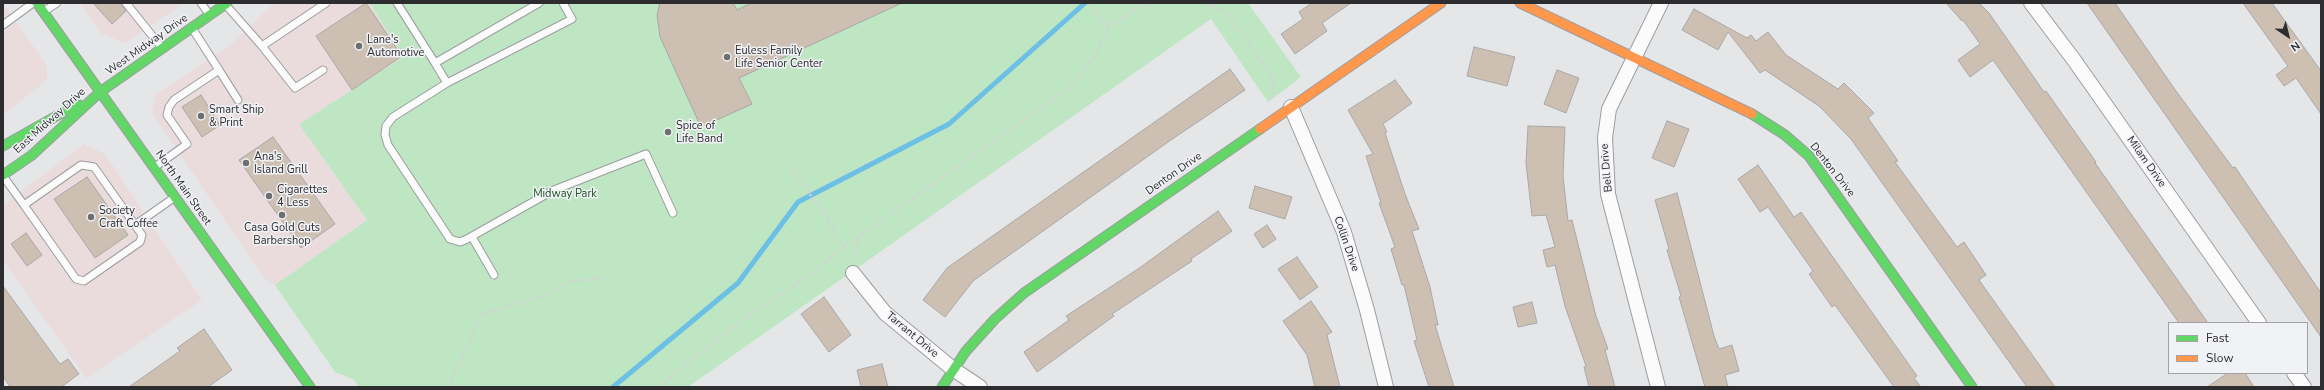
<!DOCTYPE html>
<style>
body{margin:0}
#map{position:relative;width:2324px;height:390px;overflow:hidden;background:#e5e6e8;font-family:"Nunito Sans",sans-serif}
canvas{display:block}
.frame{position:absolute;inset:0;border:4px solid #2d2d2f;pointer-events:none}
.legend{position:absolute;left:2168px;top:322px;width:140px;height:52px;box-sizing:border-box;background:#f1f2f6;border:1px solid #a3a3a6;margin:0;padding:5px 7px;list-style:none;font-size:12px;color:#2d2d2f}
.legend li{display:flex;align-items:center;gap:8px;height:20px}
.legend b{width:20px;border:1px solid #a3a3a6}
.north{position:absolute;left:2268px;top:16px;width:40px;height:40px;-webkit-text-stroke:3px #f1f2f6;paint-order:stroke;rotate:145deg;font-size:11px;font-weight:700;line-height:16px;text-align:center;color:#2d2d2f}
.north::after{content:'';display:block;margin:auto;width:14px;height:18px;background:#2d2d2f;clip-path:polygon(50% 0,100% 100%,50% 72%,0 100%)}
</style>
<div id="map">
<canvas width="2324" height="390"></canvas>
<div class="frame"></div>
<ul class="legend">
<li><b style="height:5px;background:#63d668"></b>Fast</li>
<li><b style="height:5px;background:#ff974d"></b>Slow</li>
</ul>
<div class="north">N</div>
</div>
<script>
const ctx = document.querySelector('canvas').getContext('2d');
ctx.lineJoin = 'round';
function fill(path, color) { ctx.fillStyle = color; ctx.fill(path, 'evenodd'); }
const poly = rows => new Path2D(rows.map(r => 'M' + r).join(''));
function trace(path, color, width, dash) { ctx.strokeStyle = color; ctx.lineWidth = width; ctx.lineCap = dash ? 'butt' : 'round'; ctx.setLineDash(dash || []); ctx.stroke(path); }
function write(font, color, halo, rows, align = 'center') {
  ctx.font = font + ' "Nunito Sans",sans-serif'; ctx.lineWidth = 3; ctx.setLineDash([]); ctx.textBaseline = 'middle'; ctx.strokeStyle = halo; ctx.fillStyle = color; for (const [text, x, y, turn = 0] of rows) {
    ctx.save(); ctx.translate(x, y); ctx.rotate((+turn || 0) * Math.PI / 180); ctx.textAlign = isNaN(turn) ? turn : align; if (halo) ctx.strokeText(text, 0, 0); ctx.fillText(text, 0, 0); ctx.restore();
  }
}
const commercial = poly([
 [3,3,47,66,47,80,3,115],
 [80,3,184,3,126,43,101,34],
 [274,3,370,3,403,57,299,124,367,220,275,285,264,278,152,113,155,95,229,46],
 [84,144,105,154,202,300,86,378,3,260,3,205]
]);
const green = poly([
 [370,3,1248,3,1301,77,1268,102,1211,19,688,387,359,387,353,379,335,372,275,285,367,220,299,124,403,57]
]);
const stream = poly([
 [613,387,738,283,798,202,949,124,1085,3]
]);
const building = poly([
 [93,3,120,3,126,11,112,24,93,3],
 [366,3,402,56,352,90,316,36,366,3],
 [660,3,733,3,737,10,751,3,902,3,739,78,752,104,701,127,660,37,657,15,660,3],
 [1312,3,1351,3,1322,23,1327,31,1295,54,1281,34,1303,19,1299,12,1312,3],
 [1946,3,1979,3,1989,13,2044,92,2046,91,2096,162,2095,163,2208,323,2179,323,1993,60,1970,77,1958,60,1980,44,1963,20,1962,21,1946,3],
 [2087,3,2115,3,2176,91,2233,168,2235,167,2321,293,2321,337,2087,3],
 [2243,3,2272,3,2321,71,2321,114,2296,78,2284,86,2276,75,2288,66,2243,3],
 [1694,9,1747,38,1751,35,1756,41,1768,32,1786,55,1838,89,1844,83,1874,113,1868,118,1898,161,1895,162,1957,247,1964,242,1986,275,1979,280,2055,387,2027,387,1851,139,1819,106,1765,70,1760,73,1728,32,1718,50,1682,30,1694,9],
 [1474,47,1515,57,1507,86,1467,76,1474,47],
 [1230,69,1245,90,1168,142,973,281,945,317,923,300,947,268,1230,69],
 [1557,70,1579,78,1566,113,1544,104,1557,70],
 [1395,80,1412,103,1383,124,1387,132,1385,133,1405,194,1419,229,1412,231,1430,287,1438,325,1435,325,1454,387,1429,387,1414,341,1417,340,1404,285,1402,285,1391,249,1395,247,1379,203,1381,203,1366,156,1373,154,1348,110,1395,80],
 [201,95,220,125,202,137,182,107,201,95],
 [1667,121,1689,129,1674,167,1652,158,1667,121],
 [1528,126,1565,127,1563,176,1568,221,1572,220,1596,316,1608,349,1605,350,1615,387,1589,387,1584,367,1586,366,1565,306,1555,265,1547,267,1543,250,1555,247,1546,215,1532,216,1526,163,1528,126],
 [273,137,335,224,301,248,239,160,273,137],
 [1758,165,1794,217,1801,212,1917,376,1914,378,1921,387,1894,387,1835,305,1832,307,1809,274,1813,271,1768,207,1760,212,1738,179,1758,165],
 [87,177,128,235,95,258,54,199,87,177],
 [1255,186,1292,197,1285,219,1249,208,1255,186],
 [1677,193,1714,336,1719,349,1732,345,1739,371,1725,375,1728,387,1705,387,1679,297,1681,296,1667,250,1669,249,1655,200,1677,193],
 [1218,211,1232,231,1191,259,1192,261,1112,314,1114,316,1037,372,1024,352,1069,320,1066,316,1138,269,1218,211],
 [1267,225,1276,239,1263,248,1254,234,1267,225],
 [26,233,42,255,27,266,11,244,26,233],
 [1297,257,1318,287,1300,300,1278,269,1297,257],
 [3,286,60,364,68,359,79,374,61,387,10,387,3,376,3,286],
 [824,297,851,335,829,352,801,314,824,297],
 [1311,301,1332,332,1327,335,1340,387,1315,387,1307,355,1283,321,1311,301],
 [1532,302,1537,323,1518,327,1513,307,1532,302],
 [204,329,232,370,208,387,129,387,180,351,177,348,204,329],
 [882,364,888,387,861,387,857,370,882,364],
 [2228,373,2245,373,2254,387,2207,387,2228,373]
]);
const path = poly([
 [1088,3,1109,27],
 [1206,3,1226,12,1272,76,1273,98],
 [789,165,824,214,844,247],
 [855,259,858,238],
 [454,387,452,379,482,314,546,295,568,282,602,278],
 [658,387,745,318,807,277,844,247,1068,89,1094,59,1109,27,1131,12,1151,3]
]);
const lane = poly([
 [126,3,162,48],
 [201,3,209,14],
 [397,3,435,63,539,3],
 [225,4,262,46,326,3],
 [43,12,57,3],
 [3,25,33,3],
 [262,46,295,88,323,70],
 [435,63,447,83,393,117,386,126,385,135,388,145,450,239,460,242,467,239,554,190,646,154,673,213],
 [219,70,238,100],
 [447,83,572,19,563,3],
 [155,167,187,144,167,115,169,107,174,100,219,70,192,28],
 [3,176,24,205,81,165,94,167,135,225,175,197],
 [24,205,76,279,84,281,140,242,142,235,135,225],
 [472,237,494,275]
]);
const street = poly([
 [2031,3,2074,60,2259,323],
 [1291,107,1344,232,1367,310,1386,387],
 [853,273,885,313,953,369,980,387],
 [2294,373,2304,387],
 [1658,387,1608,194,1605,138,1609,109,1661,3]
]);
const fast = poly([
 [37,3,310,387],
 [1752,114,1785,135,1809,156,1972,387],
 [3,146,78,104],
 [3,175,32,155,100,92,227,3],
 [942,387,966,351,995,319,1024,293,1260,129]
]);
const slow = poly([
 [1520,3,1752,114],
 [1260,129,1441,3]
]);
const markers = [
 [359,46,4,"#6d6e70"],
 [727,57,4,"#6d6e70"],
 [201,116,4,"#6d6e70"],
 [668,132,4,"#6d6e70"],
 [246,163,4,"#6d6e70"],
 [269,196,4,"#6d6e70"],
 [282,215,4,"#6d6e70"],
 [91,217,4,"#6d6e70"]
];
const poiNames = [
 ["Lane's",367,40],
 ["Automotive",367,53],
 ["Euless Family",735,51],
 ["Life Senior Center",735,64],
 ["Smart Ship",209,110],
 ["& Print",209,123],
 ["Spice of",676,126],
 ["Life Band",676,139],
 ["Ana's",254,157],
 ["Island Grill",254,170],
 ["Cigarettes",277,190],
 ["4 Less",277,203],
 ["Society",99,211],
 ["Craft Coffee",99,224],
 ["Casa Gold Cuts",282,228,"center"],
 ["Barbershop",282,241,"center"]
];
const streetNames = [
 ["West Midway Drive",147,45,-35],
 ["East Midway Drive",50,121,-42],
 ["Milam Drive",2146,162,55],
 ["Bell Drive",1607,168,-95],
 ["Denton Drive",1832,170,52],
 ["Denton Drive",1174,174,-35],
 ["North Main Street",183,188,55],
 ["Collin Drive",1346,244,71],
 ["Tarrant Drive",912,335,40]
];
const parkNames = [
 ["Midway Park",565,194]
];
fill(commercial, '#eadcdc');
fill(green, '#bee6c2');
trace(stream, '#6dc0e5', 5);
fill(building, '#cdc0b2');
trace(building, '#a8a8a9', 1);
trace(lane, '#9c9d9f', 9);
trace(street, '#9c9d9f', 16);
trace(fast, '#9c9d9f', 11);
trace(slow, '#9c9d9f', 11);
trace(path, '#d2d2d4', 2.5, [2, 2]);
trace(lane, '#fbfbfc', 7);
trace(street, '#fbfbfc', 14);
trace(fast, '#63d668', 9);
trace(slow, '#ff974d', 9);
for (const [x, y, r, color] of markers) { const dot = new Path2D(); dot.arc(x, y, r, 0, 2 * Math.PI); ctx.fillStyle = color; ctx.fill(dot); trace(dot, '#f1f2f6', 1.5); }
write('11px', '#2d2d2f', '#f1f2f6', poiNames, 'left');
write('11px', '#2d2d2f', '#f1f2f6', streetNames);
write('11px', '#1d5223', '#f1f2f6', parkNames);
</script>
